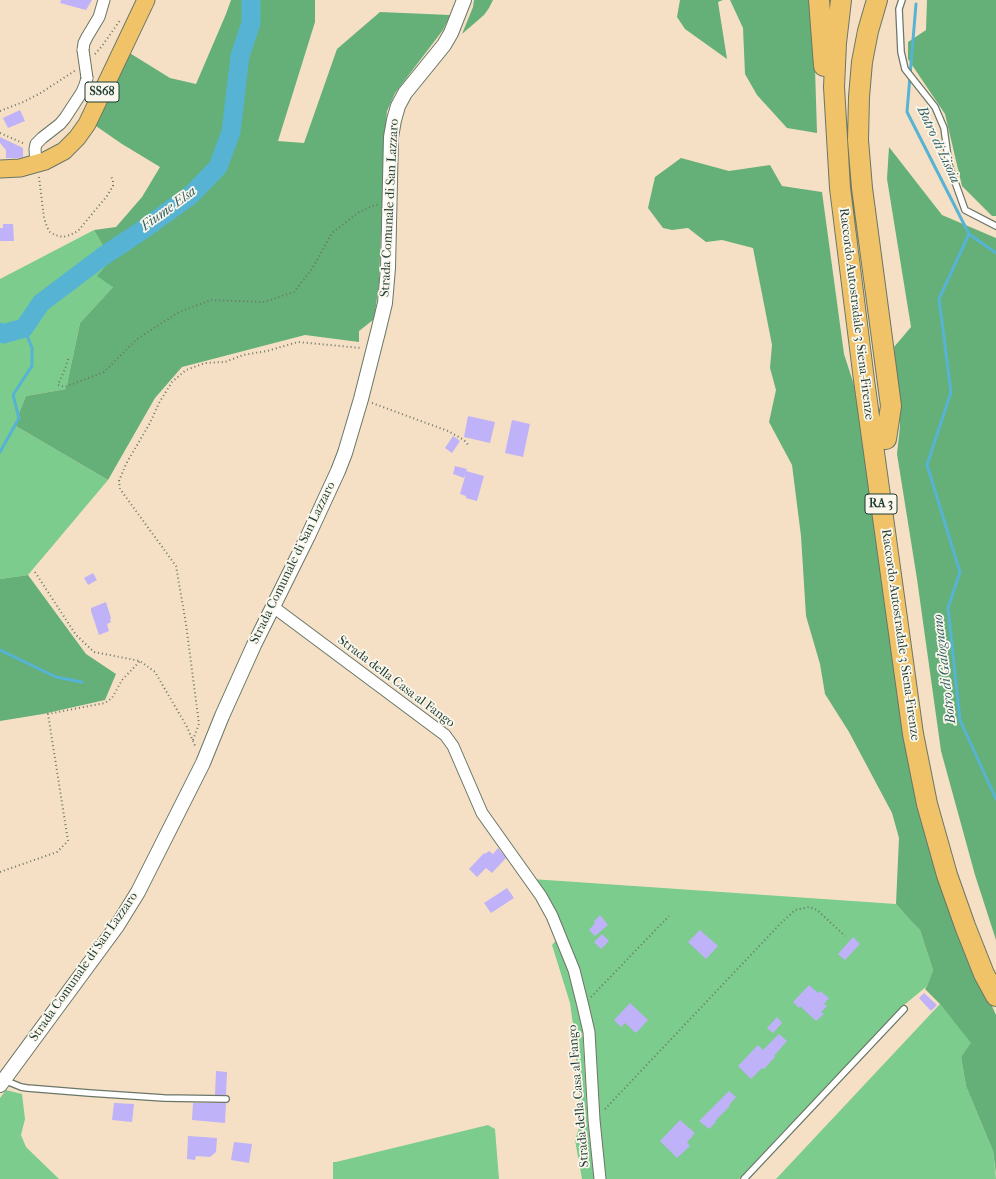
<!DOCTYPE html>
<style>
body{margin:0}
canvas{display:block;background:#f5e0c5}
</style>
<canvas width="996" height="1179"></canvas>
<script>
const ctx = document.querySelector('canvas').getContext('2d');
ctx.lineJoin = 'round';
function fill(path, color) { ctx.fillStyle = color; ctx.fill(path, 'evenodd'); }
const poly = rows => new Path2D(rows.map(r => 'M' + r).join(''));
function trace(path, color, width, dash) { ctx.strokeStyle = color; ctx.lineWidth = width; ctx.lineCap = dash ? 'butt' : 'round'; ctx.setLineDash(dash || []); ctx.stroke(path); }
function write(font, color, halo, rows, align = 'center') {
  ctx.font = font + ' "IM FELL French Canon",serif'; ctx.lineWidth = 3.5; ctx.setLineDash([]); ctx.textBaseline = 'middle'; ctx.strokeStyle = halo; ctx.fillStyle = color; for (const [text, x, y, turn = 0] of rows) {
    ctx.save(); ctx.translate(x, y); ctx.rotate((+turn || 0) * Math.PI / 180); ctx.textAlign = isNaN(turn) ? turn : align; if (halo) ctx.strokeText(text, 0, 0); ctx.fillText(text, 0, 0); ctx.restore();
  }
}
const green = poly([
 [94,230,111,260,113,287,80,323,66,389,26,396,14,425,108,480,28,575,0,579,0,279],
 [532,879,896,904,910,920,920,930,933,970,927,986,903,1006,853,1060,779,1136,739,1179,604,1179,589,1018],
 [557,939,573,982,582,1023,588,1125,594,1179,582,1179,575,1140,580,1125,579,1093,574,1032,570,1003,552,945],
 [940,1004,972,1043,961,1057,966,1086,993,1151,996,1179,776,1179],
 [6,1090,22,1094,25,1119,21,1135,26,1147,59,1179,0,1179,0,1098],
 [488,1125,495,1129,499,1179,333,1179,333,1162,336,1162]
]);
const forest = poly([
 [231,0,315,0,315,22,278,141,304,143,337,49,380,12,450,15,443,30,395,93,387,111,385,131,379,283,375,313,373,320,359,331,359,342,305,335,182,367,155,398,108,480,14,425,26,396,66,389,80,323,113,287,97,276,111,260,94,230,116,227,142,197,160,167,122,144,93,124,128,52,170,78,196,84,226,14],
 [474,0,493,0,489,8,484,15,462,34,473,7],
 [680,0,723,0,718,2,727,59,685,29,677,17],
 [730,0,810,0,815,68,817,133,787,128,757,95,745,74,743,28],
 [927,0,996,0,996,216,992,216,962,186,945,114,908,59,908,42,926,30],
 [889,147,942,215,996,238,996,940,975,875,941,751,917,579,897,454,900,426,894,347,911,327,887,179],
 [681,158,729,171,770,165,782,186,822,192,844,354,854,385,885,589,967,950,996,1015,996,1174,993,1151,966,1086,961,1057,971,1043,940,1004,925,989,927,986,933,970,920,930,910,920,896,904,899,838,892,813,849,732,825,694,820,664,806,616,801,536,792,465,769,422,776,390,770,368,772,345,753,248,722,240,706,242,688,228,672,230,663,228,648,208,655,177],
 [28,575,86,654,116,674,105,700,43,714,0,721,0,579]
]);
const stream = poly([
 [916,4,907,112,969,234,996,253],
 [969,234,939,299,951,392,927,465,960,572,948,608,960,720,996,799],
 [0,452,19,418,13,395,32,366,32,348,24,328],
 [0,650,56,677,82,682]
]);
const river = poly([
 [0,332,3,334,24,328,41,303,102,257,144,229,191,195,218,167,231,132,240,56,251,23,251,0]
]);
const building = poly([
 [61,0,92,0,86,10,60,3],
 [20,110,25,121,8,128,3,118],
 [0,137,23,148,23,157,18,158,6,158,6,150,0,143],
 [3,224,13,224,14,241,0,241,0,228,3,228],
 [468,416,495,422,490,443,464,437],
 [512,420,530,424,523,457,505,453],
 [453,436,460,441,452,453,445,448],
 [455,466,467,469,466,471,484,476,477,501,466,498,466,496,460,494,466,473,464,478,453,474],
 [93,573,97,580,88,585,84,578],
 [106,602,111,618,110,619,111,622,107,624,109,631,99,635,91,611,91,608],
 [498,848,506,858,492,873,486,868,477,877,469,869,484,853,485,854,489,851,493,854],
 [507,888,514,898,491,913,484,903],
 [600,915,608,925,595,936,589,930,595,923,594,921],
 [700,930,718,946,706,959,688,942],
 [602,934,609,941,601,949,594,942],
 [853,937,860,944,845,960,838,954],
 [809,985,818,993,820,991,829,998,824,1004,827,1006,821,1012,824,1014,816,1021,800,1006,799,1008,793,1002],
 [924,993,937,1005,931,1011,919,998],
 [630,1003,648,1020,636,1033,625,1023,621,1027,614,1020],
 [777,1017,782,1023,773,1033,767,1028],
 [779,1034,787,1041,774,1056,775,1057,764,1069,762,1068,751,1079,738,1066,758,1045,763,1050],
 [216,1071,227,1072,226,1095,215,1095],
 [729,1091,736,1097,729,1105,730,1106,715,1121,716,1122,709,1129,699,1121],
 [114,1103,134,1104,132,1122,112,1120],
 [193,1103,226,1103,225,1123,192,1120],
 [680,1120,695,1133,692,1136,693,1136,687,1142,690,1146,677,1158,660,1141],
 [188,1136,217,1138,216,1152,210,1157,196,1156,195,1160,187,1159],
 [234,1142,252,1144,249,1163,231,1160]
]);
const path = poly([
 [95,54,102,46,121,19],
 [0,111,23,102,39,94,76,70],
 [0,133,25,144],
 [39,177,44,218,47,227,50,232,55,235,63,237,70,235,78,231,107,196,113,186,113,180,110,175],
 [68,359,65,369,58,385,65,387,104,372,137,339,179,312,211,300,264,302,294,292,312,269,332,233,359,212,375,205,378,205],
 [372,403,448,431,464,440,469,446],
 [35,572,76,635,94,652,140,661,155,672,187,727,196,748],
 [193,740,199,724,186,624,176,566,120,489,119,481,126,464,150,423,159,403,172,382,186,370,205,363,225,362,243,355,267,351,298,342,361,348],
 [0,872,57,852,68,841,48,714,105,703,112,698,122,680,140,661],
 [591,997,669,916],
 [605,1109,780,924,795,910,809,907,817,910,845,936]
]);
const service = poly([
 [902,0,899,9,901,52,905,69,935,107,944,128,949,165,965,210,996,226],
 [4,1080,21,1087,27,1088,89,1093,164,1098,226,1099],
 [744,1179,904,1009]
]);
const minor = poly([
 [83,50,84,43,87,37,99,17,104,0],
 [36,164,35,149,36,144,42,138,60,124,65,118,82,92,85,85,87,78],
 [272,606,445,735,453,746,482,813,541,896,552,916,574,970,583,1006,589,1032,594,1120,600,1179]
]);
const tertiary = poly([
 [0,1085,117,926,138,892,203,763,222,716,254,645,308,536,338,471,345,453,361,399,378,332,385,303,388,268,391,137,394,120,398,106,405,93,444,45,451,33,464,0]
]);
const primary = poly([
 [0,169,20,168,45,161,64,151,77,138,87,124,146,0]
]);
const motorway = poly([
 [819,0,824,66],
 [841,0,836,43,834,87,840,188,864,380,913,734,927,804,947,875,965,926,984,974,996,996],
 [877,0,868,31,862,62,859,97,858,140,862,188,891,406,886,439]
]);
const minorBridge = poly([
 [83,50,87,78]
]);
const shields = [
 [102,92,34],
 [881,504,32]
];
const shieldNames = [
 ["SS68",102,92],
 ["RA 3",881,504]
];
const streetNames = [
 ["Strada Comunale di San Lazzaro",390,208,-87],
 ["Raccordo Autostradale 3 Siena-Firenze",856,314,83],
 ["Strada Comunale di San Lazzaro",293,563,-64],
 ["Raccordo Autostradale 3 Siena-Firenze",900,635,82],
 ["Strada della Casa al Fango",396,682,37],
 ["Strada Comunale di San Lazzaro",84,967,-55],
 ["Strada della Casa al Fango",579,1096,-95]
];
const waterNames = [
 ["Botro di Lisoia",938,145,65],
 ["Fiume Elsa",169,209,-36],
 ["Botro di Galognano",945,669,-97]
];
fill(green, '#7ccc8d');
fill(forest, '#65b078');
trace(stream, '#56b3d4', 3);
trace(river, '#56b3d4', 19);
fill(building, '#bfb2f8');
trace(service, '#6a7667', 8);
trace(minor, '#6a7667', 13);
trace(tertiary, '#6a7667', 16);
trace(primary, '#6a7667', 19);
trace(motorway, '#6a7667', 22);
trace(path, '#6a7667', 2, [1, 3]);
trace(service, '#fff', 5.5);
trace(minor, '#fff', 11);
trace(tertiary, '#fff', 14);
trace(primary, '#f0c369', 17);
trace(motorway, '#f0c369', 20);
trace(minorBridge, '#6a7667', 13, []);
trace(minorBridge, '#fff', 11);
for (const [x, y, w] of shields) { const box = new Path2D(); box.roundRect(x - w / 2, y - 10, w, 20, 3); ctx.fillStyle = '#fbf7ec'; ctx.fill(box); trace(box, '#1f3d34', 1); }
write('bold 12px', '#1f3d34', null, shieldNames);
write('13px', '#1f3d34', '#fbf7ec', streetNames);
write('italic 14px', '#306064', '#fbf7ec', waterNames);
</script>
